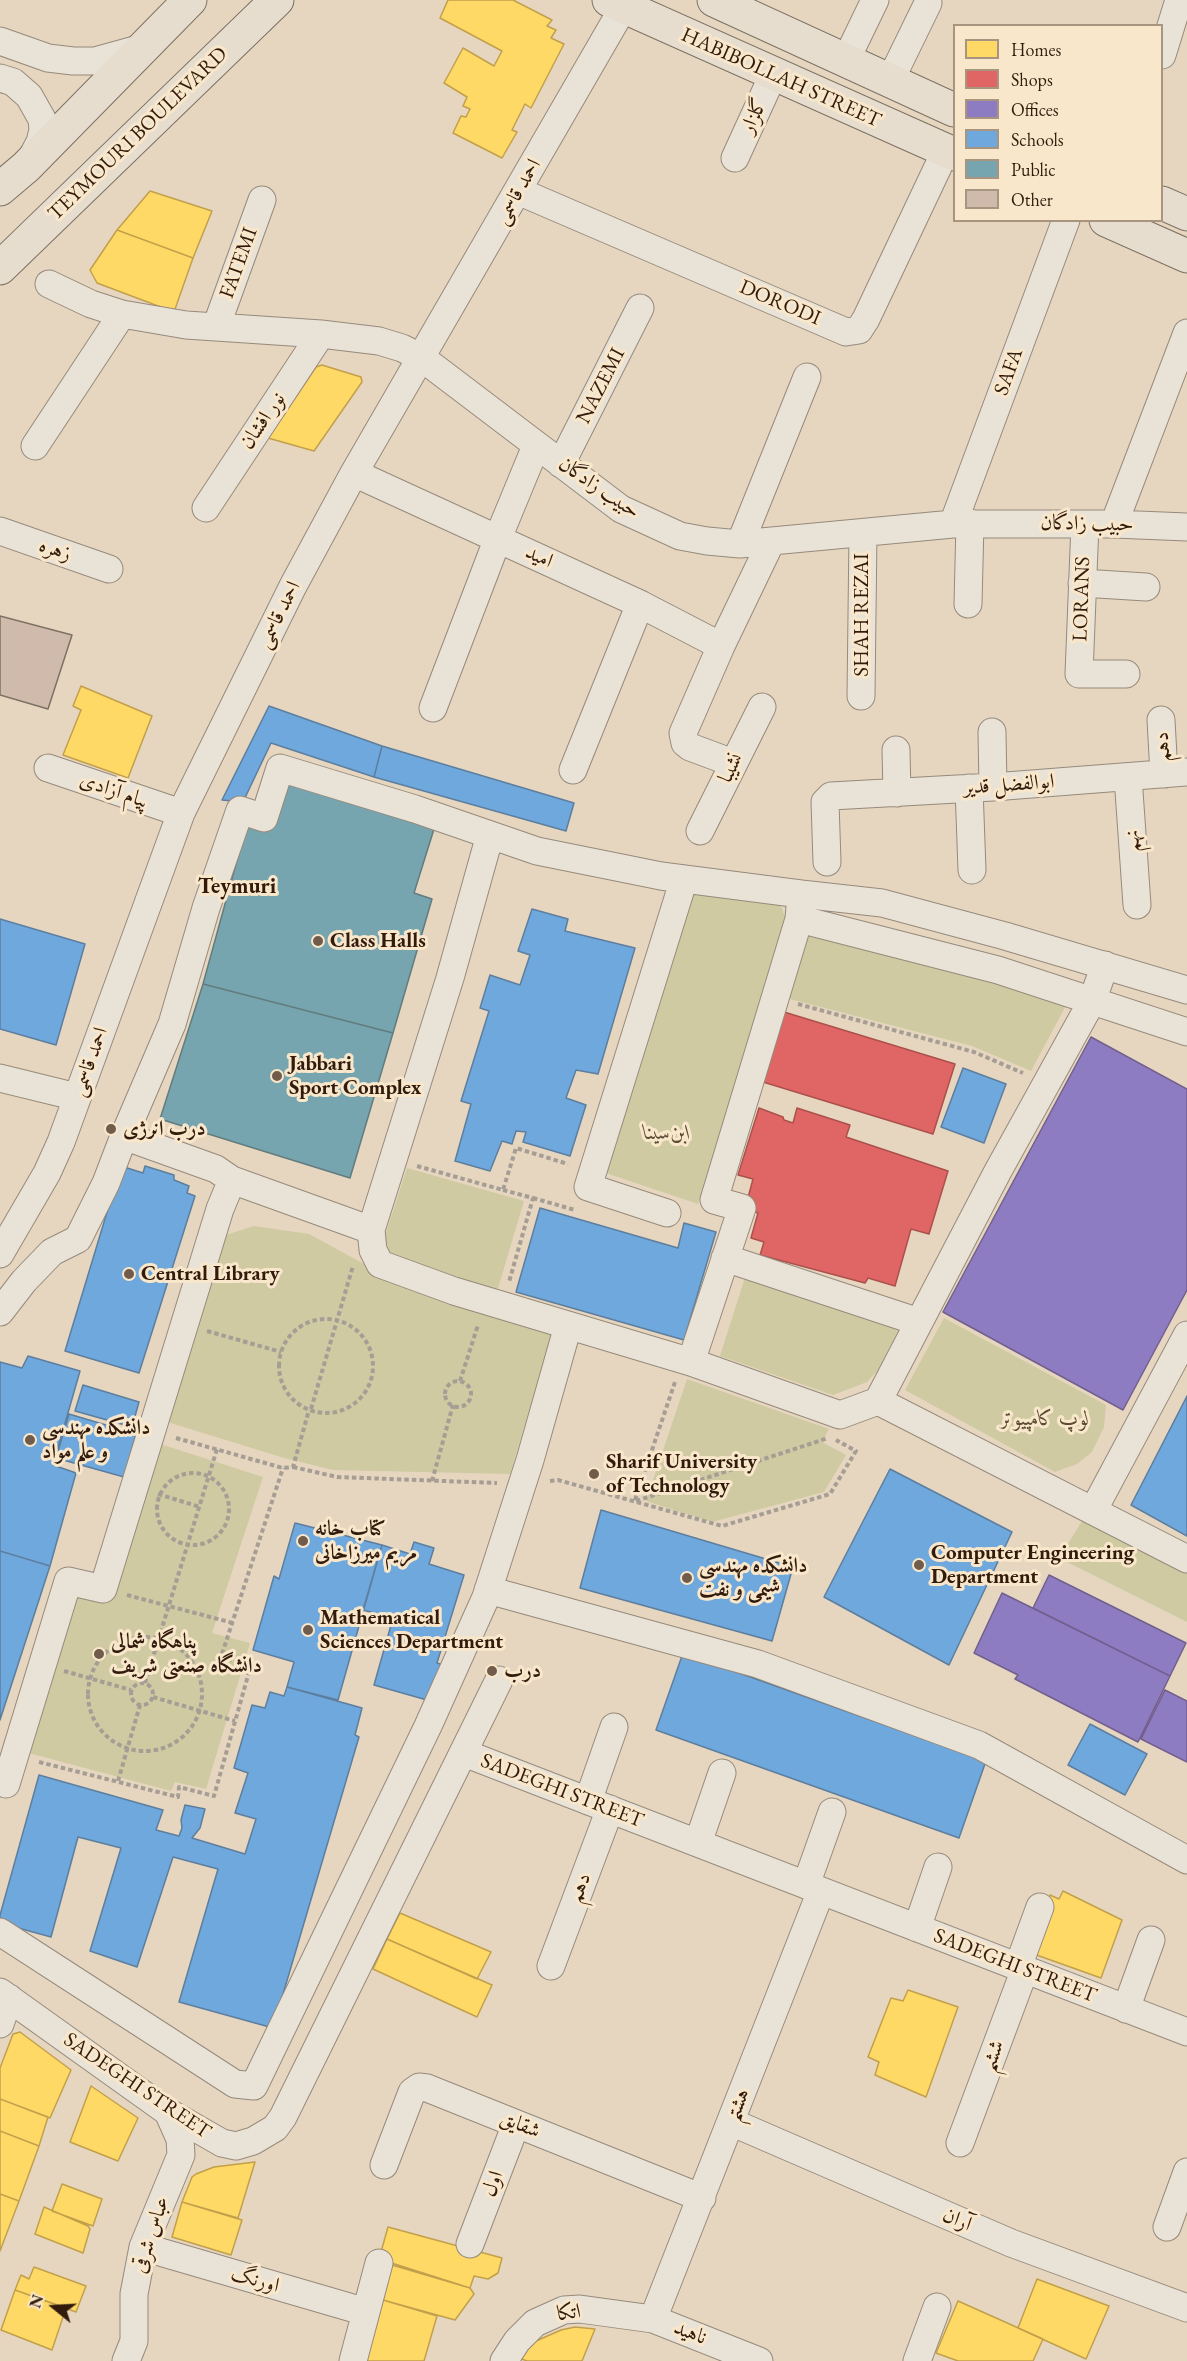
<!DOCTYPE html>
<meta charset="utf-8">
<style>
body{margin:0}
#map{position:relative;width:1187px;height:2361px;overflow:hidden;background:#e6d6bf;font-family:"EB Garamond",serif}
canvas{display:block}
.legend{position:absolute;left:953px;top:24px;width:210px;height:198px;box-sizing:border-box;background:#f9e7cb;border:2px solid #a9957f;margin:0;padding:8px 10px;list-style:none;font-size:18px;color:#321b0c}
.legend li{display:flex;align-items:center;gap:12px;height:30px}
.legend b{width:30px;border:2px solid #a9957f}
.north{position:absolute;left:24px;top:2277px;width:60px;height:60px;-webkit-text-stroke:4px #f9e7cb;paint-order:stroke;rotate:288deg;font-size:16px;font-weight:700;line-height:24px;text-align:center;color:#321b0c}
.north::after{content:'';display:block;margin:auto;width:21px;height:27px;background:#321b0c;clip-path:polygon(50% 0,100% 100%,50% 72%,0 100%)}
</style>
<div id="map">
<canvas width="1187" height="2361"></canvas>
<ul class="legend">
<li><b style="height:16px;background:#ffd966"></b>Homes</li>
<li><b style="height:16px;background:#e06666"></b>Shops</li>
<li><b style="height:16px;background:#8e7cc3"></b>Offices</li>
<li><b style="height:16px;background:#6fa8dc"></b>Schools</li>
<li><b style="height:16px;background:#76a5af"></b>Public</li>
<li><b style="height:16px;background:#cfbaab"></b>Other</li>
</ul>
<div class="north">N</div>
</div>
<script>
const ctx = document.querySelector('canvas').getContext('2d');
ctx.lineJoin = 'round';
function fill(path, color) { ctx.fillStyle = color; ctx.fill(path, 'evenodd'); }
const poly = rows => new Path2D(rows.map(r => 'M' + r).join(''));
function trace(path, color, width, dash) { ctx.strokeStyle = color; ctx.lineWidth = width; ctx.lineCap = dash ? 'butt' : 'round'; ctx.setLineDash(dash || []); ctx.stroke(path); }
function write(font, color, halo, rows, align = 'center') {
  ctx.font = font + ' "EB Garamond",Amiri,serif'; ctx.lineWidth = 6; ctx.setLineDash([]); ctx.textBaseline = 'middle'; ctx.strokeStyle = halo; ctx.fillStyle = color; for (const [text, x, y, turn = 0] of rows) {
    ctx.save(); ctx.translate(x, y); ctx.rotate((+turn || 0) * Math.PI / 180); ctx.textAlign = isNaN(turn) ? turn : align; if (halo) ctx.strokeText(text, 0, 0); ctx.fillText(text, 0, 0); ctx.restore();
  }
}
const green = poly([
 [690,892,780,904,786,919,698,1204,600,1171],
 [810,928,1070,998,1031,1071,972,1046,786,998],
 [407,1168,524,1201,496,1295,392,1261,385,1236],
 [254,1226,309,1234,377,1271,553,1331,510,1474,333,1470,284,1458,161,1420,226,1235],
 [747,1271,901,1325,878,1370,867,1382,833,1395,720,1356],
 [944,1318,1106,1405,1104,1427,1092,1452,1077,1464,1055,1472,905,1390],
 [687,1379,829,1429,822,1442,846,1455,824,1492,712,1522,646,1501],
 [157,1443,263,1477,212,1633,250,1643,206,1789,175,1782,171,1791,25,1752,74,1590,108,1600],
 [1082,1521,1187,1572,1187,1622,1059,1558]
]);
const homes = poly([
 [448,0,513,0,552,20,547,26,556,30,551,38,564,44,531,108,525,104,512,130,517,132,502,158,453,133,461,116,466,117,470,109,463,106,467,97,444,83,463,48,494,66,502,51,440,18,448,0],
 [150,191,212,211,193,258,117,230,150,191],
 [117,230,193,258,174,312,97,283,90,270,117,230],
 [322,365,361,377,362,382,314,451,268,438,316,367,322,365],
 [81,686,152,716,128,778,63,755,81,710,73,706,81,686],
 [1063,1891,1122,1920,1101,1978,1031,1953,1050,1895,1059,1899,1063,1891],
 [400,1913,491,1952,477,1979,387,1939,400,1913],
 [387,1939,492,1985,477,2017,373,1969,387,1939],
 [908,1990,958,2007,926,2097,875,2075,879,2062,868,2057,891,1998,903,2001,908,1990],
 [20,2032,71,2070,50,2118,0,2099,0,2068,13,2034,20,2032],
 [91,2086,138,2118,118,2161,70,2142,91,2086],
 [0,2099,48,2117,39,2146,0,2131,0,2099],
 [0,2131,39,2146,19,2201,0,2194,0,2131],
 [255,2162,238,2218,182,2202,192,2177,196,2174,214,2167,255,2162],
 [62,2184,102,2199,93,2226,52,2211,62,2184],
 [0,2194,19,2201,0,2251,0,2194],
 [182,2202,242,2220,231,2255,172,2237,182,2202],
 [44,2207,88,2226,90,2229,83,2253,35,2234,44,2207],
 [388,2227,502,2258,498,2273,488,2279,474,2276,470,2288,379,2259,388,2227],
 [392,2265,470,2288,474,2294,455,2320,383,2300,392,2265],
 [34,2267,86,2286,76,2312,15,2290,21,2275,29,2279,34,2267],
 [1037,2279,1109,2306,1086,2359,1018,2328,1037,2279],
 [15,2290,66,2308,52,2350,1,2330,15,2290],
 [383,2300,437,2316,424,2361,366,2361,383,2300],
 [958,2301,1043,2339,1033,2361,958,2361,936,2353,958,2301],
 [575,2327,595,2329,582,2361,527,2361,519,2358,536,2341,561,2330,575,2327]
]);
const shops = poly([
 [784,1012,955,1064,933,1134,763,1082,784,1012],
 [759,1108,783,1117,784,1120,793,1123,797,1108,850,1125,846,1137,948,1171,929,1234,911,1229,895,1286,868,1278,865,1283,760,1255,764,1242,751,1238,758,1213,745,1209,753,1179,738,1175,759,1108]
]);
const offices = poly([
 [1091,1037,1187,1089,1187,1290,1123,1410,943,1312,1091,1037],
 [1049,1575,1186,1643,1170,1676,1033,1608,1049,1575],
 [1002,1593,1170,1676,1138,1742,1015,1679,1018,1675,974,1653,1002,1593],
 [1165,1690,1187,1701,1187,1762,1141,1739,1165,1690]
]);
const schools = poly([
 [269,706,382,746,374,777,271,743,243,802,222,800,269,706],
 [382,746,574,803,566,831,374,777,382,746],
 [532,909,568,919,565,931,635,948,598,1074,576,1070,566,1098,586,1105,570,1156,523,1142,526,1132,516,1131,512,1144,502,1141,490,1171,455,1161,471,1104,461,1101,489,1011,480,1008,490,975,520,985,530,955,518,951,532,909],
 [0,919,85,944,56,1045,0,1029,0,919],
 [963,1068,1006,1084,984,1143,941,1127,963,1068],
 [121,1166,143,1173,145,1166,174,1175,174,1180,189,1186,187,1193,195,1196,139,1373,65,1351,121,1166],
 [540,1208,678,1248,684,1223,716,1232,684,1340,516,1292,540,1208],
 [28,1356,80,1371,53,1465,76,1473,50,1566,0,1551,0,1362,22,1368,28,1356],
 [83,1385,139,1402,132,1427,75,1411,83,1385],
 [1187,1396,1187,1536,1131,1505,1187,1396],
 [69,1414,136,1434,124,1477,56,1458,69,1414],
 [890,1469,1012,1532,949,1665,824,1597,890,1469],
 [601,1510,793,1567,772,1641,580,1588,601,1510],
 [295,1523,382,1545,338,1700,287,1687,294,1662,253,1650,274,1576,279,1579,295,1523],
 [414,1542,434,1548,429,1564,464,1575,437,1663,446,1666,434,1702,374,1685,393,1618,363,1610,382,1545,410,1554,414,1542],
 [0,1551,50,1566,0,1720,0,1551],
 [683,1653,986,1761,959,1838,656,1730,683,1653],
 [287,1687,362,1708,355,1735,359,1737,273,2028,179,2002,218,1869,173,1857,137,1967,90,1951,121,1848,78,1837,51,1937,0,1923,0,1915,39,1775,163,1810,156,1830,179,1836,182,1828,181,1820,185,1805,205,1809,200,1828,192,1838,245,1854,256,1819,235,1813,248,1773,234,1768,252,1705,265,1708,270,1692,284,1696,287,1687],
 [1090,1724,1147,1754,1125,1795,1068,1765,1090,1724]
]);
const public = poly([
 [281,781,434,829,414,893,432,899,393,1033,203,984,247,824,281,781],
 [203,984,393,1033,350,1178,160,1119,203,984]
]);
const building = poly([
 [0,616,72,635,48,709,0,695,0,616]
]);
const path = poly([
 [798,1004,974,1052,1023,1073],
 [417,1166,503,1190,516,1148,568,1164],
 [503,1190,533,1198,509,1282],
 [533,1198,575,1210],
 '279 1366a47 47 0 1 1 94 0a47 47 0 1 1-94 0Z',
 [207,1331,281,1352],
 [460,1381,478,1325],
 '445 1394a13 13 0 1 1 26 0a13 13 0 1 1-26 0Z',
 [311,1409,353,1266],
 [176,1438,283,1468,293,1467,309,1410],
 [293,1467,337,1477,497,1483],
 '157 1509a36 36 0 1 1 72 0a36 36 0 1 1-72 0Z',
 [432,1481,453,1405],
 [550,1481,558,1480,722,1526,830,1494,856,1451,836,1440],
 [158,1494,200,1507],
 [635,1500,675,1382],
 [636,1501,828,1438],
 [127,1595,233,1623],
 '88 1694a57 57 0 1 1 114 0a57 57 0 1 1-114 0Z',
 [64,1671,131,1690],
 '131 1694a11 11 0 1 1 22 0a11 11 0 1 1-22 0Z',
 [145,1683,217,1449],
 [153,1697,235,1721],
 [39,1762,178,1797,179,1787,214,1796,251,1665,221,1657,283,1468],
 [118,1781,140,1705]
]);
const minor = poly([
 [0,41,48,58,73,61,95,61,142,48],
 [1162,55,1179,0],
 [846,60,875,0],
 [0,78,13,82,29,96,42,119,43,130,40,142,31,159],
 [890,81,928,3],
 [735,158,773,75],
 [518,191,846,332,859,330,866,319,946,150],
 [49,284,91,304,122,314,186,325,321,334,379,341,402,348,422,358,621,509,680,536,707,541,740,544,953,524,1114,524,1187,527],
 [216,327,262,200],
 [35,446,122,314],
 [561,464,640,308],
 [354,473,640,604,721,646],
 [206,508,321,334],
 [953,524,1066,220],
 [1085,524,1079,674,1126,674],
 [1114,524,1187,333],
 [0,531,109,569],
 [740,544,807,377],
 [1082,583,1146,587],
 [968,604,970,523],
 [861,696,863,533],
 [433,708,498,538,536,446],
 [1161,720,1164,774],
 [992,732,993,787],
 [896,750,897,793],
 [733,763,690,747,685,743,683,733,721,646,771,542],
 [48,768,181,813],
 [573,770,640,604],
 [1128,777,1137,905],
 [969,788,972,870],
 [700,831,762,707],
 [490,835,450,978,371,1230,232,1180,216,1169,124,1136,172,1024,206,908,240,810,264,818,280,768,415,809,537,851,661,876,801,894,799,919,714,1200,742,1208,691,1362],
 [827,862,825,802,831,796,993,787,1187,772],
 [801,894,882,903,1005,936,1187,990],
 [799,919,998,970,1187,1032],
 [0,1078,77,1097],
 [667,1213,588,1187,684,879],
 [371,1230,373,1250,380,1264,454,1291,691,1362,840,1415,878,1401,1187,1559],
 [0,1254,47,1173,61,1142,181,813,293,586,354,473,623,8],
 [725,1258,919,1322],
 [0,1312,24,1281,52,1252,78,1239,106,1183,124,1136],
 [878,1401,998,1171,1092,1001,1105,965],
 [1093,1511,1187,1335],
 [488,1590,758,1664,979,1745,1187,1860],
 [464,1753,1187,2032],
 [6,1784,68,1581,103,1589,220,1209,232,1180],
 [588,1801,614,1727],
 [698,1843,722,1773],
 [806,1885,832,1812],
 [917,1928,938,1867],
 [0,1932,235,2084,254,2086,428,1726,486,1597,530,1460,568,1326],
 [551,1966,610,1809],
 [1018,1967,1040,1907],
 [0,1992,168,2112,222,2143,236,2146,253,2141,275,2128,283,2117,499,1680],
 [1126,2009,1151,1940],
 [0,2024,9,1998],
 [731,2122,1011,2243,1187,2308],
 [960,2143,1025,1969],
 [384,2165,412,2092,419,2087,427,2088,702,2198],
 [1167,2227,1187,2172],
 [470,2244,516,2124],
 [143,2247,366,2312],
 [653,2319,821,1891],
 [126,2361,134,2341,134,2294,143,2247,181,2155,180,2139,168,2112],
 [353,2361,379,2263],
 [504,2361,517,2341,535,2323,564,2310,580,2309,653,2319,759,2361],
 [917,2361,937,2307]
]);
const major = poly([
 [609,0,954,154],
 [714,0,954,110],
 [0,189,26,167,190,0],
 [1162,203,1187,214],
 [1106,220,1187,256],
 [0,268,277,0]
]);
const markers = [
 [318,941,6,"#715c4b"],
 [277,1076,6,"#715c4b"],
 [111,1129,6,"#715c4b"],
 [129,1274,6,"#715c4b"],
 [30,1440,6,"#715c4b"],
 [594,1474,6,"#715c4b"],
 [303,1541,6,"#715c4b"],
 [919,1565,6,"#715c4b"],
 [687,1578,6,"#715c4b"],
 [308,1630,6,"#715c4b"],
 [99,1654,6,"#715c4b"],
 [492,1671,6,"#715c4b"]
];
const streetNames = [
 ["HABIBOLLAH STREET",781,78,24],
 ["گلزار",754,116,-65],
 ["TEYMOURI BOULEVARD",138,134,-44],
 ["احمد قاسمی",518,192,-60],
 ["FATEMI",239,263,-70],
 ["DORODI",780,303,23],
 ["SAFA",1009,372,-70],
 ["NAZEMI",601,386,-63],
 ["نور افشان",263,421,-56],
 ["حبیب زادگان",599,488,34],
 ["حبیب زادگان",1087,524,1],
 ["زهره",55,550,19],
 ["امید",539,557,25],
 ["LORANS",1082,599,-88],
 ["احمد قاسمی",279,615,-63],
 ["SHAH REZAI",862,615,-90],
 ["دهم",1163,747,-94],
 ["نشیبا",731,768,-64],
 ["ابوالفضل قدیر",1009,785,-4],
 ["پیام آزادی",114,791,19],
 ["نهم",1133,841,-94],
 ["احمد قاسمی",90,1062,-70],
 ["SADEGHI STREET",562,1791,21],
 ["دهم",580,1888,-70],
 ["SADEGHI STREET",1015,1966,21],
 ["ششم",993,2056,-70],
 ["SADEGHI STREET",137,2086,34],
 ["هشتم",738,2105,-69],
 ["شقایق",520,2125,22],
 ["اول",493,2184,-69],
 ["آران",957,2220,24],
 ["عباس شرقی",151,2235,-72],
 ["اورنگ",255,2280,16],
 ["اتکا",569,2313,-8],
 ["ناهید",690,2333,21]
];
const poiNames = [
 ["Class Halls",330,941],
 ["Jabbari",289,1064],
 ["Sport Complex",289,1088],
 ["درب انرژی",123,1129],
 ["Central Library",141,1274],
 ["دانشکده مهندسی",42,1428],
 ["و علم مواد",42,1452],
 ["Sharif University",606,1462],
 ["of Technology",606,1486],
 ["کتاب خانه",315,1529],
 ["مریم میرزاخانی",315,1553],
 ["Computer Engineering",931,1553],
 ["Department",931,1577],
 ["دانشکده مهندسی",699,1566],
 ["شیمی و نفت",699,1590],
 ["Mathematical",320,1618],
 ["Sciences Department",320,1642],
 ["پناهگاه شمالی",111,1642],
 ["دانشگاه صنعتی شریف",111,1666],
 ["درب",504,1671]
];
const parkNames = [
 ["ابن‌سینا",667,1133],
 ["لوپ کامپیوتر",1045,1419]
];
const neighbourhoodNames = [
 ["Teymuri",237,887]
];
fill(green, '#cfcaa2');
fill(homes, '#ffd966');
trace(homes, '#c2a04b', 1.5);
fill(shops, '#e06666');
trace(shops, '#ac504b', 1.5);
fill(offices, '#8e7cc3');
trace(offices, '#725f8c', 1.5);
fill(schools, '#6fa8dc');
trace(schools, '#5d7e9e', 1.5);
fill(public, '#76a5af');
trace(public, '#627c7e', 1.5);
fill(building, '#cfbaab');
trace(building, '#7c7163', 1.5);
trace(minor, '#968a7b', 29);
trace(major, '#7c7163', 35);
trace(path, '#a69e94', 4, [4.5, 3]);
trace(minor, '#e9e2d6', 27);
trace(major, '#e6ddcf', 33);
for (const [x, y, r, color] of markers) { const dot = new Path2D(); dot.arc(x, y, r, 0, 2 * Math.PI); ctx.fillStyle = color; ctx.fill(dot); trace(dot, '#f9e7cb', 2); }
write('21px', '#321b0c', '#f9e7cb', streetNames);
write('bold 21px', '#321b0c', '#f9e7cb', poiNames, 'left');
write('italic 21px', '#5b4d32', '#f9e7cb', parkNames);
write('bold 22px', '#321b0c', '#f9e7cb', neighbourhoodNames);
</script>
